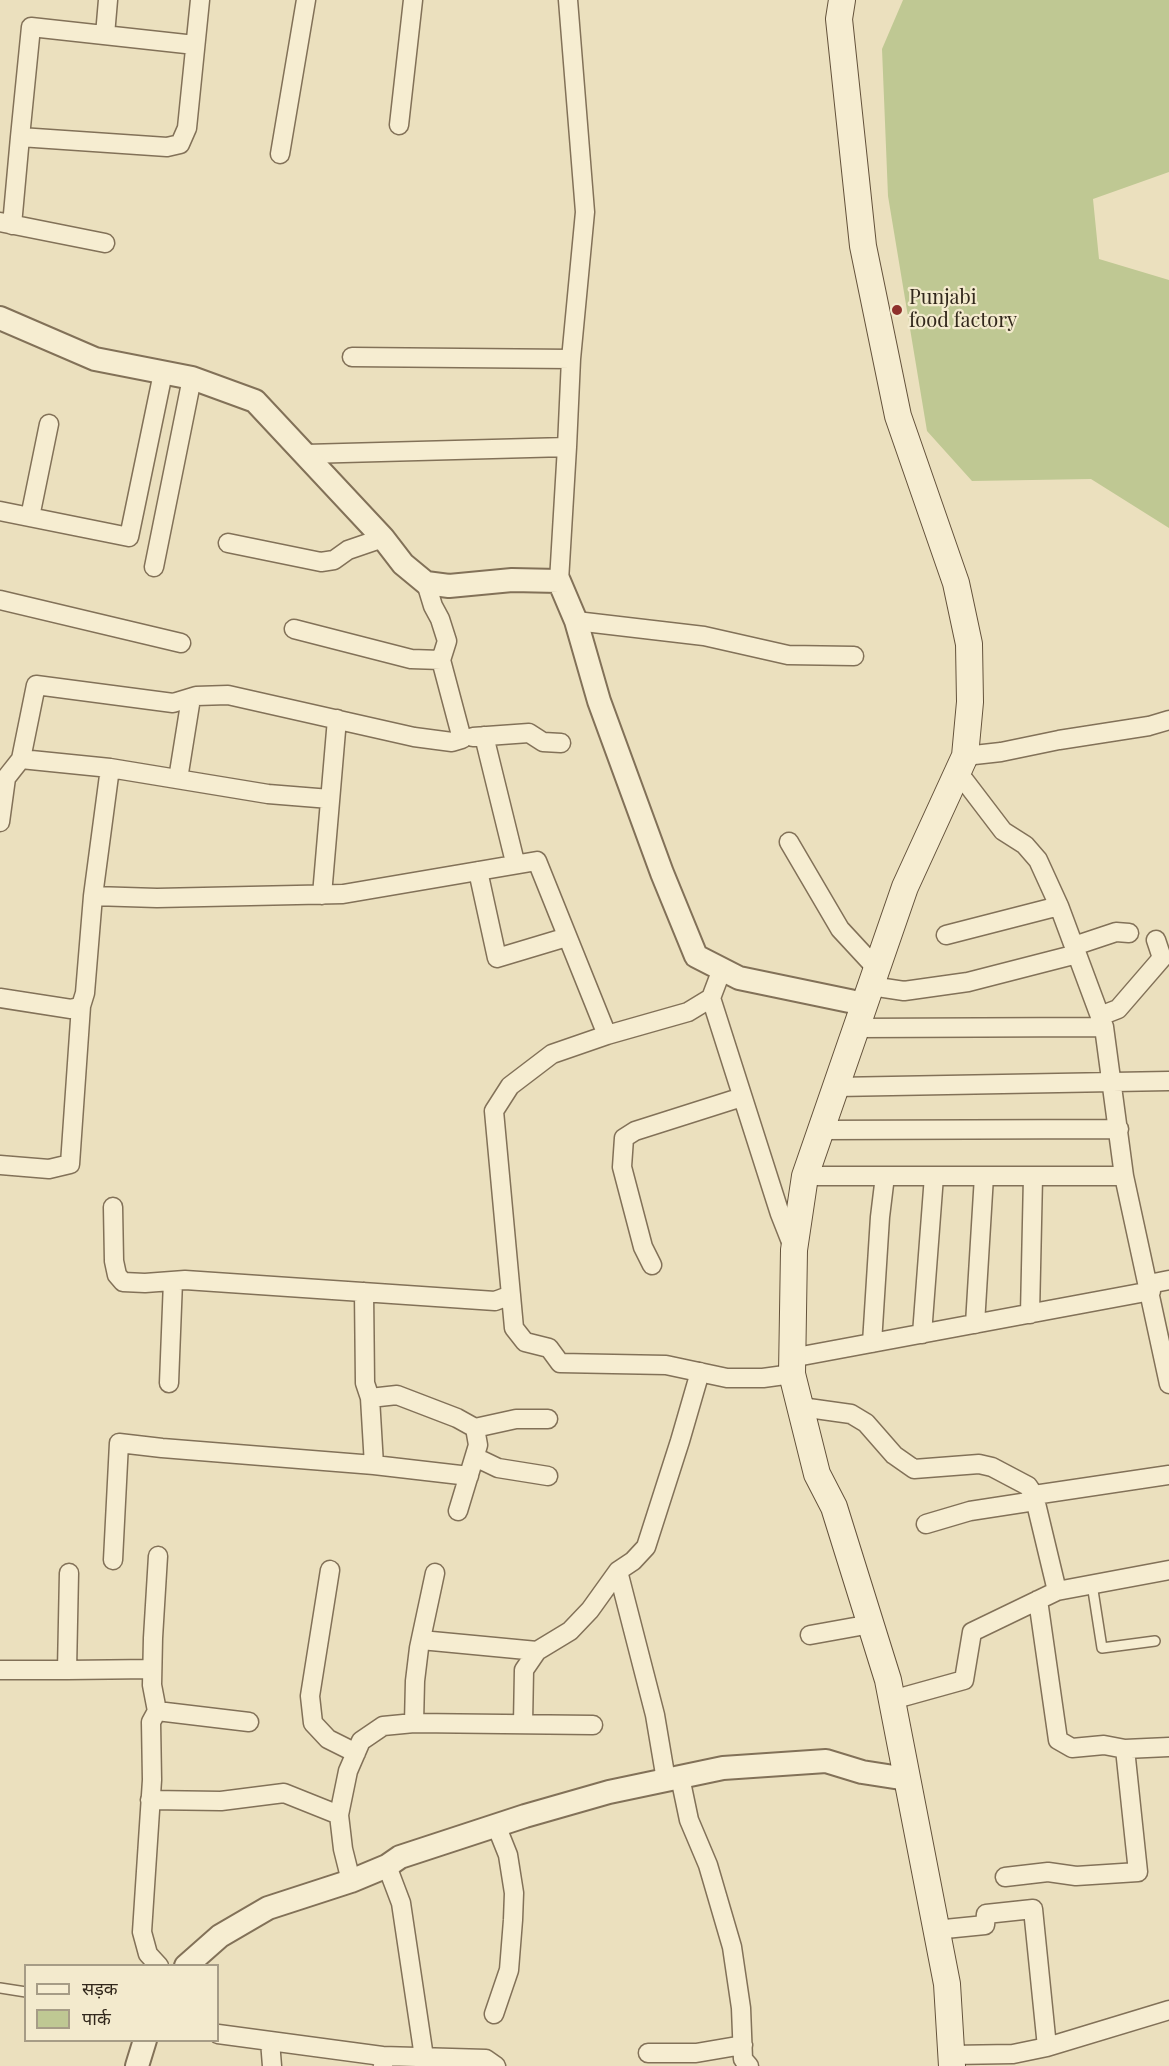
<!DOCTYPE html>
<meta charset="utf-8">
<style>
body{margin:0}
#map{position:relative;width:1169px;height:2066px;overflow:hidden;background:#ebe0be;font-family:"Playfair Display","Noto Sans Devanagari",serif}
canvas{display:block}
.legend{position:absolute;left:24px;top:1964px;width:195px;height:78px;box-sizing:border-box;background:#f3eacd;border:2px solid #a69c86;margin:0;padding:8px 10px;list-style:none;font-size:18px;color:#32281c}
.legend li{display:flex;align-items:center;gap:12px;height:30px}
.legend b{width:30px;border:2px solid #a69c86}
</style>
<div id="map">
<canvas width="1169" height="2066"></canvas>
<ul class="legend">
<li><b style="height:8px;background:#f6edd1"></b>सड़क</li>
<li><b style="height:16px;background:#bfc893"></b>पार्क</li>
</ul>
</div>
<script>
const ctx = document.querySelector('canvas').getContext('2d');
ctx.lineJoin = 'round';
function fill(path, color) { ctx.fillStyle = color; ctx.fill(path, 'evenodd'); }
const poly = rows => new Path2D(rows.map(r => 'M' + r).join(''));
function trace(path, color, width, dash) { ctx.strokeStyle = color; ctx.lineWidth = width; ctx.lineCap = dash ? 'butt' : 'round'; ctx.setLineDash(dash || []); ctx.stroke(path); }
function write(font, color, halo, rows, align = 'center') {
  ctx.font = font + ' "Playfair Display",serif'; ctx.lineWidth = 4.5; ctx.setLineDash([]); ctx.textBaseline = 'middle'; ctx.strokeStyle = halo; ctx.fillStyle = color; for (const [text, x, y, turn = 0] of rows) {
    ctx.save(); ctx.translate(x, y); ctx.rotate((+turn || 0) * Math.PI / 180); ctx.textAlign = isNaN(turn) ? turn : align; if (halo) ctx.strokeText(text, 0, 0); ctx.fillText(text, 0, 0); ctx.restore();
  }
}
const green = poly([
 [903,0,1169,0,1169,172,1093,199,1099,259,1169,280,1169,528,1091,479,972,481,927,431,888,196,882,49]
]);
const service = poly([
 [1092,1584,1102,1648,1155,1641],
 [0,1988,26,1992]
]);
const minor = poly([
 [568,0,585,212,571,359],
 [105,35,108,0],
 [195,45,31,27,20,137,167,147,180,144,187,128,200,0],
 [399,125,413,0],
 [280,154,306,0],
 [0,222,105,243],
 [12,225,20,137],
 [306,454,567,447,571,359,352,357],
 [0,511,129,537,163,373],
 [30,517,49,424],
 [228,543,321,562,334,560,348,550,383,538],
 [154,567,192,378],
 [559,581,567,447],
 [0,600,181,643],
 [576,621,704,636,788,655,854,656],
 [294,629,411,659,441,660],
 [484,736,514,858,519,864],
 [473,737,529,733,543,742,561,743],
 [965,756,1001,752,1059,740,1149,726,1169,720],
 [21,759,110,768,93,896],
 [110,768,268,794,330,799],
 [958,772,1003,831,1025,845,1038,860,1059,906,1104,1027,1124,1176,1169,1384],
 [178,779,191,698],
 [0,822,6,778,21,759,36,685,173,703,196,696,228,695,414,737,452,742,462,739,441,660,447,641,440,619,433,606,426,583],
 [789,842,840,929,877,969],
 [478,871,497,958,567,937],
 [322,895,337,719],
 [946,935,1059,906],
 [1074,946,1116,932,1129,933],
 [871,986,904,991,968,982,1077,954],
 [0,998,71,1009,81,1006,85,993,93,896,157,898,343,894,537,861,607,1035,552,1054,510,1086,494,1111,514,1328,525,1342,549,1348,560,1363,666,1365,727,1378,763,1378,792,1374],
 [711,998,780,1214,793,1247],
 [1100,1016,1118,1009,1162,958,1156,940],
 [856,1028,1104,1027],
 [607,1035,688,1012,711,998,722,969],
 [836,1087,1169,1081],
 [821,1130,1119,1129],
 [0,1165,49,1169,70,1164,81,1006],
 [805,1176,1124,1176],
 [113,1207,114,1261,117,1275,123,1282,145,1283,185,1280,495,1301,511,1295],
 [652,1265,643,1247,622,1167,624,1138,635,1131,742,1097],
 [1149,1284,1169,1280],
 [1030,1314,1033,1177],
 [975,1324,984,1176],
 [922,1334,934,1176],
 [872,1343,880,1217,885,1176],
 [791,1358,1151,1291],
 [169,1383,173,1281],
 [370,1398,397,1395,457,1418,475,1428,478,1445,458,1511],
 [801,1407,851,1414,866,1423,894,1455,914,1469,979,1464,992,1467,1028,1486,1034,1495,1169,1475],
 [475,1428,516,1419,548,1419],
 [475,1457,498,1468,548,1476],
 [374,1465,469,1476],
 [1034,1495,1057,1591],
 [926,1524,970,1511,1035,1501],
 [113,1560,119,1443,162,1448,374,1465,370,1398,365,1383,364,1292],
 [330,1570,310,1696,313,1723,328,1739,356,1753],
 [618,1571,655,1715,666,1780],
 [69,1573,67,1670,152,1669],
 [1038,1600,1058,1740,1072,1748,1104,1745,1125,1749,1169,1747],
 [810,1635,871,1624],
 [421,1640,537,1651],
 [0,1670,67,1670],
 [892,1700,964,1680,972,1632,1057,1591,1169,1570],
 [157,1711,152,1685,153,1638,158,1556],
 [414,1723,415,1681,419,1648,435,1573],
 [523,1724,524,1670,537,1651,570,1631,590,1610,618,1571,633,1561,646,1547,680,1441,700,1372],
 [680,1777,689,1820,708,1865,732,1947,741,2008,743,2059,749,2066],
 [150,1800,221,1801,284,1793,339,1815],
 [387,1866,401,1903,424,2057],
 [1005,1877,1048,1872,1076,1876,1138,1872,1125,1749],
 [351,1881,343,1849,339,1815,348,1771,361,1741,383,1726,414,1723,593,1725],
 [935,1930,985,1925,986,1914,1033,1909,1047,2047],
 [159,1966,148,1954,142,1932,152,1780,151,1722,157,1711,249,1722],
 [494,2014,509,1970,513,1920,514,1893,508,1855,496,1825],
 [218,2034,382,2056,383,2066],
 [270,2041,272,2066],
 [648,2053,696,2053,743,2045],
 [951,2055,1013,2054,1047,2047,1169,2010],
 [382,2056,486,2059,496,2066]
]);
const tertiary = poly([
 [0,318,95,359,192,378,255,401,383,538,403,564,426,583,449,586,512,580,559,581,576,621,599,701,662,873,696,956,739,978,864,1004],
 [186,1966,220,1936,268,1908,351,1881,387,1866,400,1857,525,1816,609,1792,723,1768,826,1761,862,1772,907,1779],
 [137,2066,145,2040]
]);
const secondary = poly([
 [842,0,839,19,863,246,898,416,956,583,969,644,970,702,965,756,905,887,805,1176,794,1250,792,1374,817,1474,834,1507,888,1680,947,1984,952,2066]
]);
const markers = [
 [897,310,6,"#8e302b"]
];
const poiNames = [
 ["Punjabi",909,298],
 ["food factory",909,321]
];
fill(green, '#bfc893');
trace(service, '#827158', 12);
trace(minor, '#827158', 21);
trace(tertiary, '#827158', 26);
trace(secondary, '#64523b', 28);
trace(service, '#f6edd1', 9);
trace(minor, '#f6edd1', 18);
trace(tertiary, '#f6edd1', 22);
trace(secondary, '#f6edd1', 26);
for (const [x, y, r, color] of markers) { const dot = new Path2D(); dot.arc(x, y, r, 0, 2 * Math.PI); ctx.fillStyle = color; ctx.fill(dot); trace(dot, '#f3eacd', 2); }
write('20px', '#32281c', '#f3eacd', poiNames, 'left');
</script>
